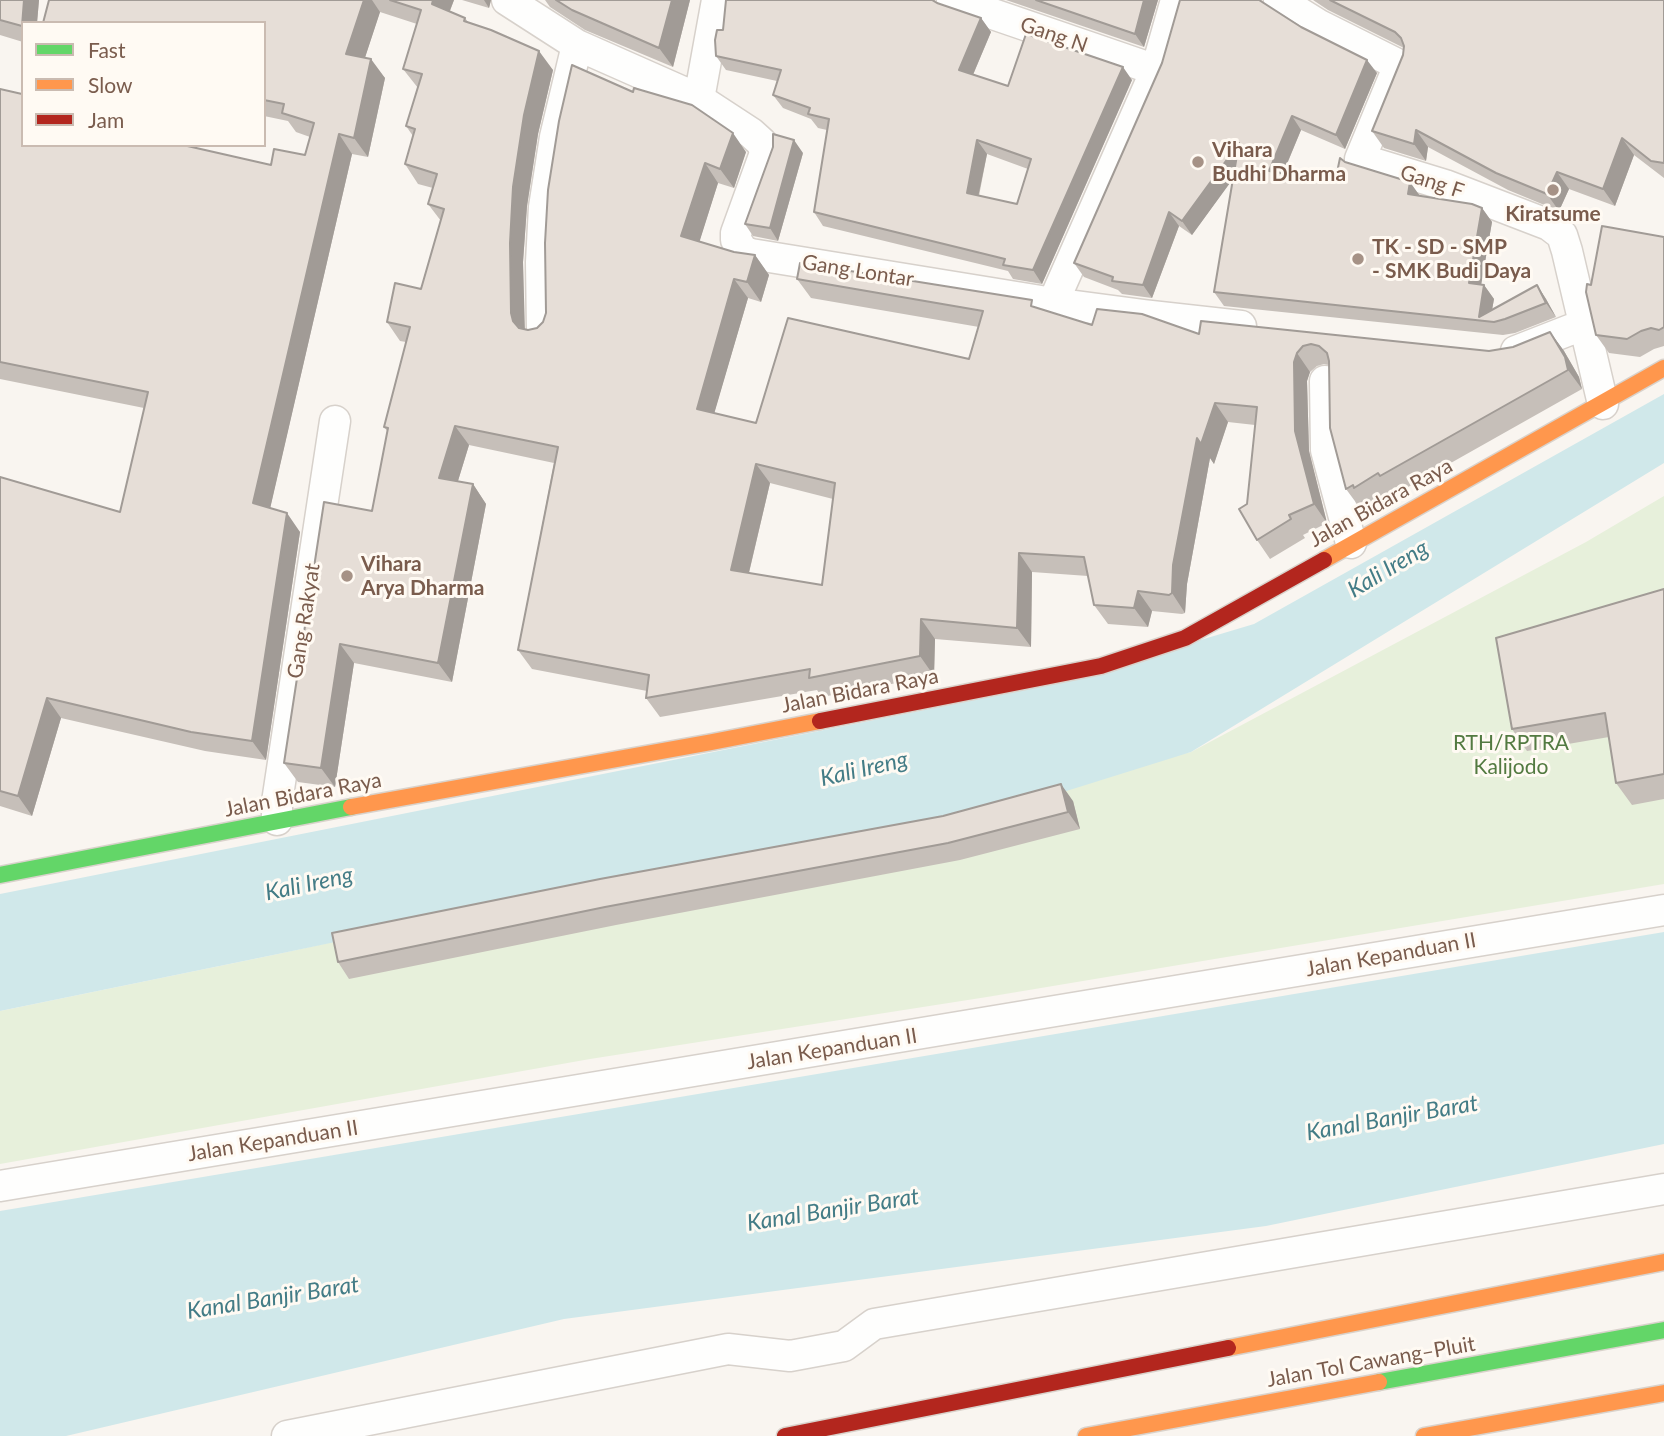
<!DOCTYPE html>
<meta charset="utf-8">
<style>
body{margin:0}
#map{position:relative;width:1664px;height:1436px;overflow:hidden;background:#f9f5f0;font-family:Lato,sans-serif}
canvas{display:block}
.legend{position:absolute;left:21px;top:21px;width:245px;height:126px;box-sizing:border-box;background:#fffaf3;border:2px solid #cabbb1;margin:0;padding:9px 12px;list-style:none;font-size:21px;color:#7a5c4d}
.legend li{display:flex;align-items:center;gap:14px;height:35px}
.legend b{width:35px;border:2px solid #cabbb1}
</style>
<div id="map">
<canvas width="1664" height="1436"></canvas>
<ul class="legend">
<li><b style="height:9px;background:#63d668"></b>Fast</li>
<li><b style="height:9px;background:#ff974d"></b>Slow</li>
<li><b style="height:9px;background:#b3261e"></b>Jam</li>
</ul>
</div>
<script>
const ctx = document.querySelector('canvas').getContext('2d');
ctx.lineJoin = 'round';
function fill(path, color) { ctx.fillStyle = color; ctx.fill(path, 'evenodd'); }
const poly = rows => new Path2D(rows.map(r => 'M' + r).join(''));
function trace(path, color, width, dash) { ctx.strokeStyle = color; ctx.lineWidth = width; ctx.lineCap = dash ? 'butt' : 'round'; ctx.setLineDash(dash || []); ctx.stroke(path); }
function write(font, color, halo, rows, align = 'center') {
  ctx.font = font + ' Lato,sans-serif'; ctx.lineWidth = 6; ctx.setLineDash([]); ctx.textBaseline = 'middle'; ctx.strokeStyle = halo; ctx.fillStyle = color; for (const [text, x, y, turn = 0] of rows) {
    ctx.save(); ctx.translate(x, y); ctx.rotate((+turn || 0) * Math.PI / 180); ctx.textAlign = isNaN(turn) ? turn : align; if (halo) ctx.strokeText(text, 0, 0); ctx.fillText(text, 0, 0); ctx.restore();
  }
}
const green = poly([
 [1664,496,1664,884,987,997,590,1059,0,1164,0,1011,278,954,1191,752,1586,542]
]);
const water = poly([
 [1664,394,1664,463,1191,752,961,824,769,851,278,954,0,1011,0,894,1050,685,1254,624],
 [1664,932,1664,1144,1266,1226,564,1319,66,1436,0,1436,0,1211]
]);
const street = poly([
 [507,0,577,45,699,99,751,133,762,143,765,153,736,233,736,240,743,251,751,254,1053,303,1144,315,1241,326],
 [952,0,1156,70],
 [1279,0,1319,25,1399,65,1360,159,1445,185,1549,225,1562,235,1567,251,1603,404],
 [699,99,717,0],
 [1053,303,1156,70,1176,0],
 [542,332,541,262,544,207,555,137,577,45],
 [1516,351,1585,324],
 [1325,381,1326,450,1351,543],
 [277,820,277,802,335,421],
 [0,1186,1664,910],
 [287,1436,728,1349,790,1356,844,1346,874,1324,1664,1189]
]);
const fast = poly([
 [0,875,351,807],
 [1379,1382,1664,1330]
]);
const slow = poly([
 [1324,560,1664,368],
 [351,807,712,742,820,721],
 [1228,1348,1664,1262],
 [1086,1436,1379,1382],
 [1424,1436,1664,1393]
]);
const jam = poly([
 [820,721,1101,666,1185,638,1324,560],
 [785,1436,1228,1348]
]);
const wall = poly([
 [0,0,39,0,37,23,23,23,23,42,0,35],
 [49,0,454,0,450,11,465,18,468,22,553,70,538,134,527,206,523,262,524,329,528,330,537,328,543,322,546,313,548,190,746,152,734,188,718,183,699,242,734,252,755,255,769,275,761,302,748,298,714,413,756,423,969,359,979,327,811,298,797,279,1038,308,1092,325,1199,334,1489,351,1513,347,1550,332,1564,351,1579,377,1582,389,1394,495,1392,493,1368,507,1366,505,1360,508,1346,489,1329,365,1324,364,1317,366,1310,372,1307,381,1309,451,1327,523,1303,535,1305,538,1270,559,1257,540,1247,504,1255,425,1228,422,1214,464,1210,458,1187,584,1185,613,1182,614,1152,611,1148,627,1108,624,1094,605,1088,576,1032,572,1031,647,935,639,934,676,822,697,817,690,660,717,646,698,647,691,532,669,518,650,554,463,469,445,458,481,473,484,486,504,452,682,354,663,335,787,298,782,284,763,372,511,388,432,384,427,406,342,400,341,387,322,421,289,441,221,428,204,433,188,418,184,405,164,413,136,406,126,418,88,403,69,417,24,380,12,365,57,385,78,368,157,352,154,270,508,300,532,266,760,205,751,61,718,32,816,0,806,0,477,120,512,144,408,0,379,0,89,22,94,23,145,194,145,196,148,271,165,305,155,310,137,296,132,288,121,264,116,264,23],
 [770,483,833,499,822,585,749,573],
 [462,0,491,0,489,8],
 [545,0,690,0,673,67,585,30,550,7],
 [726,0,935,0,935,2,981,18,991,32,973,75,1008,86,1132,80,1042,284,1013,279,1008,271,823,226,814,212,827,130,818,128,811,119,783,108,773,95,777,81,726,70,716,56,723,30],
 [987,154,1028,169,1017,204,979,196],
 [1006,0,1158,0,1144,47],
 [1262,0,1262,2,1377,73,1345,149,1301,130,1283,174,1335,182,1345,162,1420,196,1482,208,1492,222,1481,285,1484,285,1494,299,1492,310,1537,285,1546,299,1556,317,1515,333,1503,335,1224,306,1214,292,1233,178,1192,235,1179,226,1152,298,1122,294,1118,290,1084,277,1074,263,1162,63],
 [1313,0,1664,0,1664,178,1634,155,1615,206,1569,189,1559,211,1508,190,1428,147,1426,161,1384,148,1372,131,1403,55,1404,48,1328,10],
 [803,153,778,241,753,236,745,224],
 [1664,237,1664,346,1654,349,1640,357,1609,353,1596,335,1591,285],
 [1664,589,1664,799,1632,805,1616,783,1609,737,1527,751,1512,729],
 [1073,801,1080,829,960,860,616,925,349,979,338,962]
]);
const shadedWall = poly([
 [24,0,39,0,37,23,23,23,23,27,22,26],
 [364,0,372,0,380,12,360,73,346,54],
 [433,0,454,0,445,23,432,4],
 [484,0,491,0,489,8],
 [672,0,690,0,673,67,659,48],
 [1144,0,1158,0,1144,47,1135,34],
 [981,18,991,32,969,84,959,70],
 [539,51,553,70,538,134,527,206,523,262,525,332,513,321,511,313,510,243,513,187,524,115],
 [371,59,385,78,368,157,354,138],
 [1367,60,1377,73,1345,149,1336,135],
 [1123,67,1132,80,1042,284,1033,270],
 [1292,116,1301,130,1278,185,1269,171],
 [1416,130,1428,147,1426,161,1414,144],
 [733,133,746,152,734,188,720,169],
 [339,134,352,154,267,522,253,503],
 [1622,138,1634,155,1615,206,1603,189],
 [794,140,803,153,778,241,770,228],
 [977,140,987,154,976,207,967,193],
 [1239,143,1249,157,1192,235,1182,221],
 [705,163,718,183,695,256,681,236],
 [1557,172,1569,189,1559,211,1547,194],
 [1410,182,1420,196,1408,194],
 [1482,208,1492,222,1479,297,1469,283],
 [1169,212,1179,226,1152,298,1143,285],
 [755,255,769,275,761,302,747,282],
 [734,279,748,298,710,428,697,409],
 [1484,285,1494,299,1490,321,1479,317],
 [1537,285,1546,299,1556,317,1546,303],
 [1550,332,1564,351,1579,377,1582,389,1568,370],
 [1297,353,1310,372,1307,381,1309,451,1327,523,1314,504,1295,431,1294,362],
 [1215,403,1228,422,1214,464,1210,458,1187,584,1185,613,1172,593,1173,565,1197,438],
 [455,426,469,445,453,497,439,478],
 [756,464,770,483,745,589,731,570],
 [473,484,486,504,452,682,438,663],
 [287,513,300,532,266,760,252,741],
 [1019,553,1032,572,1031,647,1017,628],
 [1138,591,1152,611,1148,627,1134,608],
 [921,619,935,639,934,676,920,656],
 [340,644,354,663,335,787,321,768],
 [47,698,61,718,32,816,18,796],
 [1061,784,1073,801,1080,829,1068,812]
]);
const building = poly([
 [0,0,24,0,22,26,0,20,0,0],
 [49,0,364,0,346,54,371,59,354,138,339,134,253,503,287,513,252,741,191,732,47,698,18,796,0,791,0,477,120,512,148,392,0,362,0,89,22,94,23,93,23,145,183,145,271,165,274,149,305,155,314,123,282,113,284,104,264,100,264,23,43,23,49,0],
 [390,0,433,0,432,4,465,18,464,21,491,30,539,51,524,115,513,187,510,243,511,313,513,321,519,328,528,330,537,328,543,322,546,313,545,243,548,190,559,121,572,65,633,92,634,88,692,105,733,133,720,169,705,163,681,236,734,252,755,255,747,282,734,279,697,409,756,423,788,318,969,359,983,311,797,279,800,263,1032,300,1031,306,1092,325,1097,309,1142,314,1199,334,1201,321,1489,351,1513,347,1550,332,1565,357,1568,370,1380,476,1378,473,1354,488,1353,485,1346,489,1330,428,1329,361,1327,353,1319,346,1311,344,1303,346,1297,353,1294,362,1295,431,1314,504,1289,515,1291,519,1257,540,1239,509,1247,504,1257,407,1215,403,1201,444,1197,438,1173,565,1172,593,1169,595,1138,591,1134,608,1094,605,1084,557,1019,553,1017,628,921,619,920,656,809,678,810,669,646,698,649,675,518,650,558,447,455,426,439,478,473,484,438,663,340,644,321,768,284,763,324,502,372,511,388,428,384,427,410,327,387,322,395,283,421,289,444,209,428,204,437,174,405,164,415,129,406,126,422,74,403,69,421,10,390,0],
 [756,464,835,483,822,585,731,570,756,464],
 [556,0,672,0,659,48,572,10,556,0],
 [726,0,932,0,937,3,981,18,959,70,1008,86,1026,34,1123,67,1033,270,1003,265,1005,259,814,212,829,119,808,114,810,108,773,95,781,70,716,56,715,40,717,30,723,30,726,0],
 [977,140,1031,159,1017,204,967,193,977,140],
 [1036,0,1144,0,1135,34,1036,0],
 [1180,0,1259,0,1301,27,1367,60,1336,135,1292,116,1269,171,1335,182,1340,158,1345,162,1410,182,1408,194,1472,204,1482,208,1469,283,1484,285,1479,317,1537,285,1546,303,1505,319,1494,322,1214,292,1239,143,1182,221,1169,212,1143,285,1112,281,1113,277,1074,263,1162,63,1180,0],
 [1330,0,1664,0,1664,163,1651,161,1622,138,1603,189,1557,172,1547,194,1496,173,1416,130,1414,144,1372,131,1403,55,1404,46,1401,38,1395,32,1330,0],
 [773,134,794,140,770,228,745,224,773,147,773,134],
 [1602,226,1664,237,1664,327,1659,330,1651,328,1641,331,1627,339,1596,335,1586,292,1587,284,1591,285,1602,226],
 [1664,589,1664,774,1616,783,1605,713,1512,729,1496,638,1664,589],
 [1061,784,1068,812,948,843,605,907,338,962,332,933,600,879,943,816,1061,784]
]);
const markers = [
 [1198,162,7,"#a69286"],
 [1553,190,7,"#a69286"],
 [1358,259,7,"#a69286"],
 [347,576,7,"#a69286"]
];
const streetNames = [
 ["Gang N",1054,35,19],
 ["Gang F",1432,182,18],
 ["Gang Lontar",858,271,9],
 ["Jalan Bidara Raya",1381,503,-29],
 ["Gang Rakyat",304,621,-81],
 ["Jalan Bidara Raya",860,691,-11],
 ["Jalan Bidara Raya",303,795,-11],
 ["Jalan Kepanduan II",1391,955,-10],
 ["Jalan Kepanduan II",832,1049,-9],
 ["Jalan Kepanduan II",273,1141,-9],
 ["Jalan Tol Cawang–Pluit",1371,1362,-10]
];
const poiNames = [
 ["Vihara",1212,150],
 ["Budhi Dharma",1212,174],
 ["Kiratsume",1553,214,"center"],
 ["TK - SD - SMP",1372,247],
 ["- SMK Budi Daya",1372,271],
 ["Vihara",361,564],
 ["Arya Dharma",361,588]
];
const parkNames = [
 ["RTH/RPTRA",1511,743],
 ["Kalijodo",1511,767]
];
const waterNames = [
 ["Kali Ireng",1388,569,-31],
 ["Kali Ireng",864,769,-13],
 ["Kali Ireng",309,884,-12],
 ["Kanal Banjir Barat",1392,1118,-10],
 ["Kanal Banjir Barat",833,1210,-9],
 ["Kanal Banjir Barat",273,1298,-9]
];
fill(green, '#e7f0db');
fill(water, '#d0e8ea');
trace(street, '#d7d1cb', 33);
trace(fast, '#d9d2cb', 19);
trace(slow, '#d9d2cb', 19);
trace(jam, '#d9d2cb', 19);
trace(street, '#fefefd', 30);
trace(fast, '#63d668', 16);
trace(slow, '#ff974d', 16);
trace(jam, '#b3261e', 16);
fill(wall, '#c6bfb9');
fill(shadedWall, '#a19b96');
fill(building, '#e6ded7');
trace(building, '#a19b96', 2);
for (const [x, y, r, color] of markers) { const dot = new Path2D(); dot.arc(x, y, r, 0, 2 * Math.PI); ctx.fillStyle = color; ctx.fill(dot); trace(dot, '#fffaf3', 2.5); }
write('21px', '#7a5c4d', '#fffaf3', streetNames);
write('bold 21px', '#7a5c4d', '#fffaf3', poiNames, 'left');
write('21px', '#537a41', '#fffaf3', parkNames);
write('italic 23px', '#437c86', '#fffaf3', waterNames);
</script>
